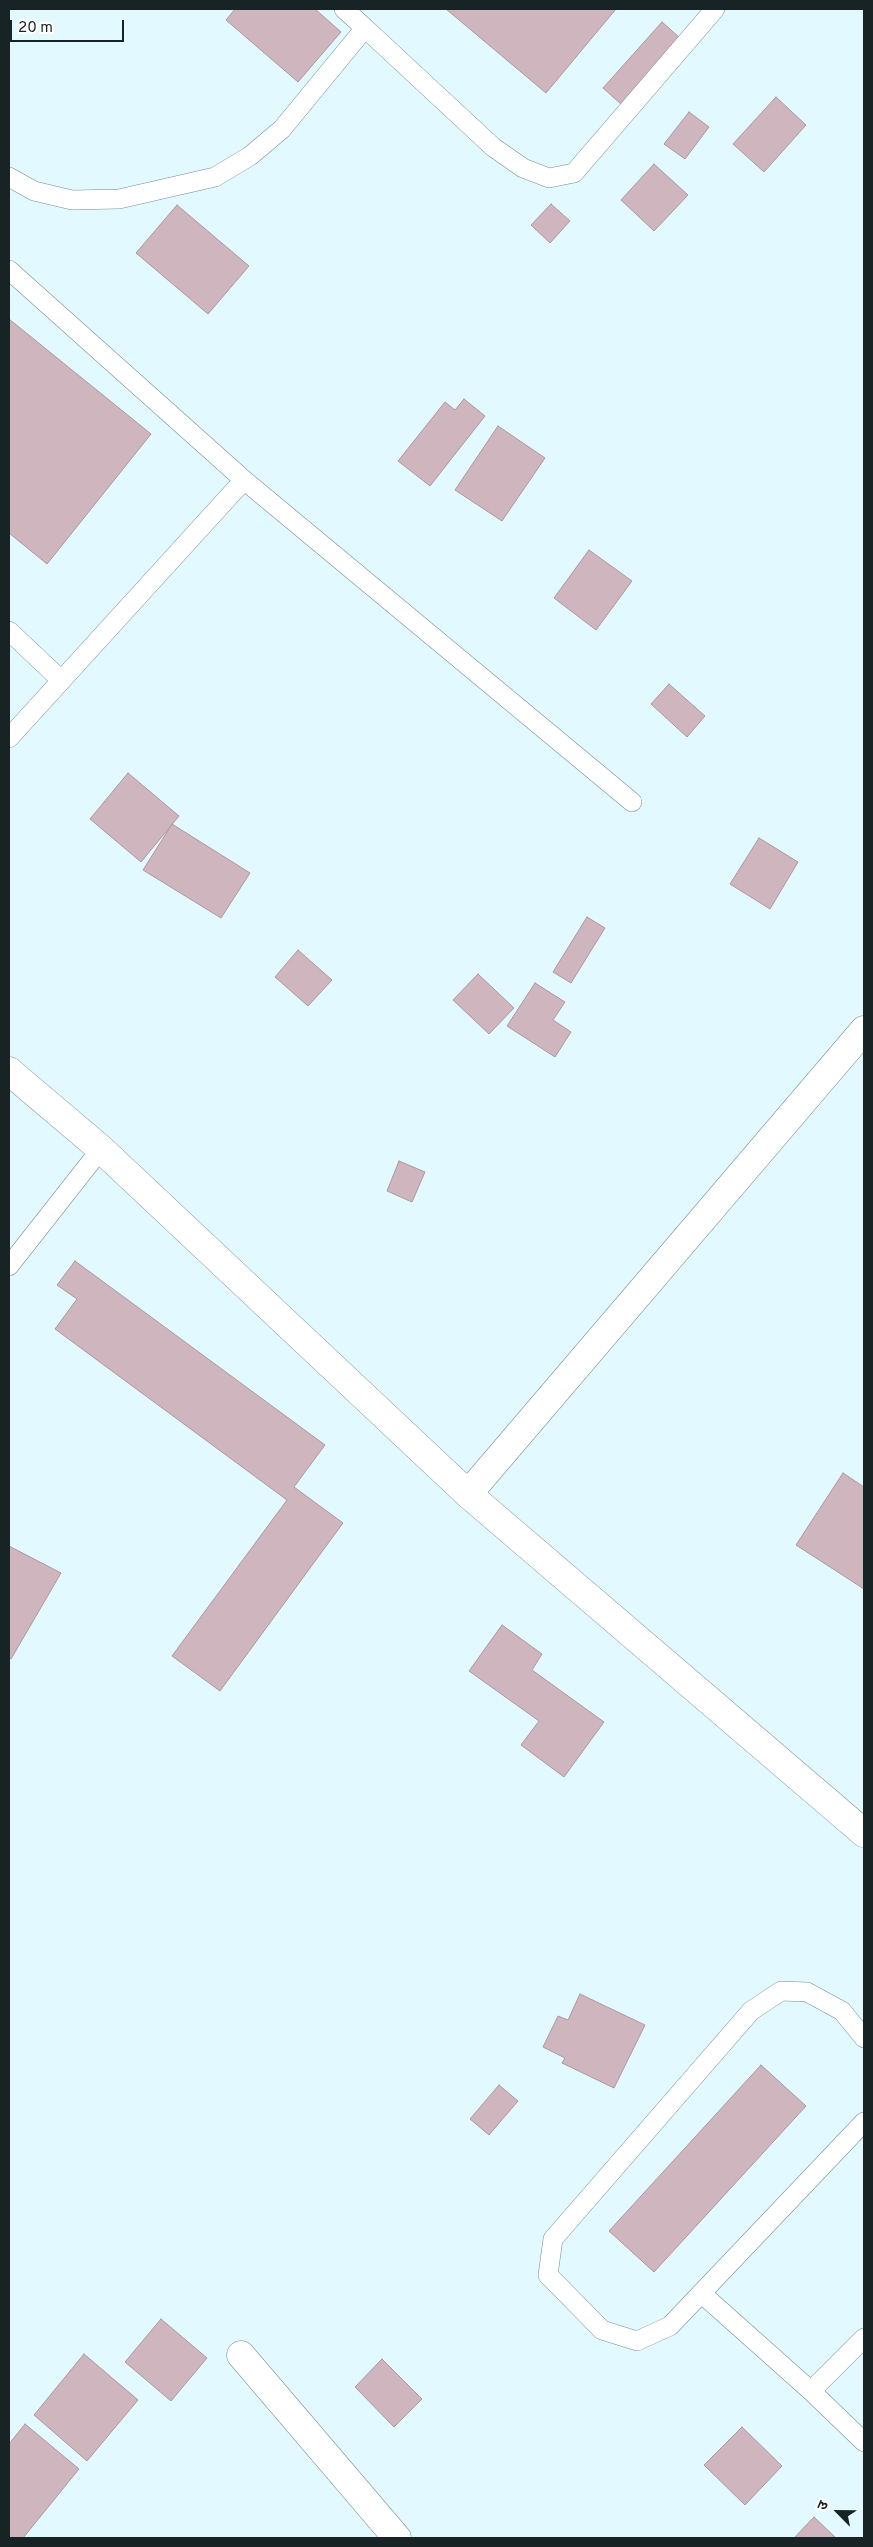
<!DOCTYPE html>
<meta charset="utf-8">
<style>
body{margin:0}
#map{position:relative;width:873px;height:2547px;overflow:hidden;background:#e2f9ff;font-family:Overpass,"Noto Sans Devanagari",sans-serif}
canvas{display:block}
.frame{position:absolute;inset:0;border:10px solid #182326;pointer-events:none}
.north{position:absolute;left:813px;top:2487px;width:50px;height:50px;-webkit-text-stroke:4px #fff;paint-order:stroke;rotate:293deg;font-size:14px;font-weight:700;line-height:20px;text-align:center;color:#182326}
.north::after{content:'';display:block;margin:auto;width:18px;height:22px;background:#182326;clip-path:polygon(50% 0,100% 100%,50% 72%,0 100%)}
.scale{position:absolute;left:10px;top:20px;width:114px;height:22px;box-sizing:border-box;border:2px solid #182326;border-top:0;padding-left:6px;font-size:15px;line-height:18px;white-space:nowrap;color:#182326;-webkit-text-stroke:4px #fff;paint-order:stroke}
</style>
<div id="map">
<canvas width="873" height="2547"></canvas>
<div class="frame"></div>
<div class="north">उ</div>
<div class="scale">20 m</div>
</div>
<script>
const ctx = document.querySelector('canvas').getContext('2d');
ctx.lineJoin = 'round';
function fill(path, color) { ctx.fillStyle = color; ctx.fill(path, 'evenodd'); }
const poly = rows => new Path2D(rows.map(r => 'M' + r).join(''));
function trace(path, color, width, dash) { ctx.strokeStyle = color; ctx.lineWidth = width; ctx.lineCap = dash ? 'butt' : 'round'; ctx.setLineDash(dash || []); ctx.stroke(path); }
const building = poly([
 [235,9,315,9,341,32,298,82,226,20,235,9],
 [446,9,616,9,546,93,446,9],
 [662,22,680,38,622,105,603,88,662,22],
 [776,97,806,125,764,172,733,144,776,97],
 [689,112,709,127,685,159,664,144,689,112],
 [654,164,688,195,654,231,621,200,654,164],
 [551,204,570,221,550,243,531,225,551,204],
 [177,205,249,266,208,314,136,253,177,205],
 [9,319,151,434,47,564,9,533,9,319],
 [464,399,485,416,430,486,398,461,445,402,455,410,464,399],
 [498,426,545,458,502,521,455,490,498,426],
 [589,550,632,581,596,630,554,598,589,550],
 [669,684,705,716,687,737,651,704,669,684],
 [128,773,179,816,141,862,90,819,128,773],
 [172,824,250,873,221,918,143,870,172,824],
 [759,838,798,862,770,909,730,884,759,838],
 [587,917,605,928,571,983,553,972,587,917],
 [298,950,332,980,308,1006,275,977,298,950],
 [478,974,514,1008,489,1034,453,1000,478,974],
 [535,983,565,1002,553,1020,571,1032,555,1057,507,1026,535,983],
 [399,1161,425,1172,412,1202,387,1191,399,1161],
 [75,1261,325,1445,294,1487,343,1523,220,1691,172,1656,287,1500,55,1329,77,1299,57,1285,75,1261],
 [843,1473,864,1487,864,1589,796,1545,843,1473],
 [9,1546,61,1573,11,1659,9,1657,9,1546],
 [502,1625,542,1654,532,1670,604,1722,564,1777,521,1745,539,1721,469,1671,502,1625],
 [580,1994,645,2025,614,2088,562,2063,565,2058,543,2047,558,2016,568,2020,580,1994],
 [761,2065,806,2106,654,2272,609,2231,761,2065],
 [499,2085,518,2101,489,2135,470,2119,499,2085],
 [161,2319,207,2358,171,2401,125,2362,161,2319],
 [84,2354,138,2400,87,2461,34,2415,84,2354],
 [382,2359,422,2399,394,2427,355,2387,382,2359],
 [25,2424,79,2469,23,2538,9,2538,9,2444,25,2424],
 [742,2427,782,2466,745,2505,704,2465,742,2427],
 [814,2517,836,2538,794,2538,814,2517]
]);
const service = poly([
 [365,28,493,147,523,168,549,178,574,173,715,9],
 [9,177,34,191,72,200,119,199,215,177,250,156,282,129,365,28,344,9],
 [9,270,244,480,632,802],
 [9,631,61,680],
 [9,738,244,480],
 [9,1266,101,1149],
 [864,2038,842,2011,807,1992,781,1991,751,2011,553,2239,548,2275,602,2330,637,2341,670,2326,864,2122],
 [701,2293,811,2391,864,2338],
 [811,2391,864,2442]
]);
const minor = poly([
 [9,1071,101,1149,468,1494,864,1833],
 [468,1494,864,1030],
 [241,2355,397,2538]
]);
fill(building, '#cfb5be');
trace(building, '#af969e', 1);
trace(service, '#748e95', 20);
trace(minor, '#748e95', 29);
trace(service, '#fff', 19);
trace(minor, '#fff', 28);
</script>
